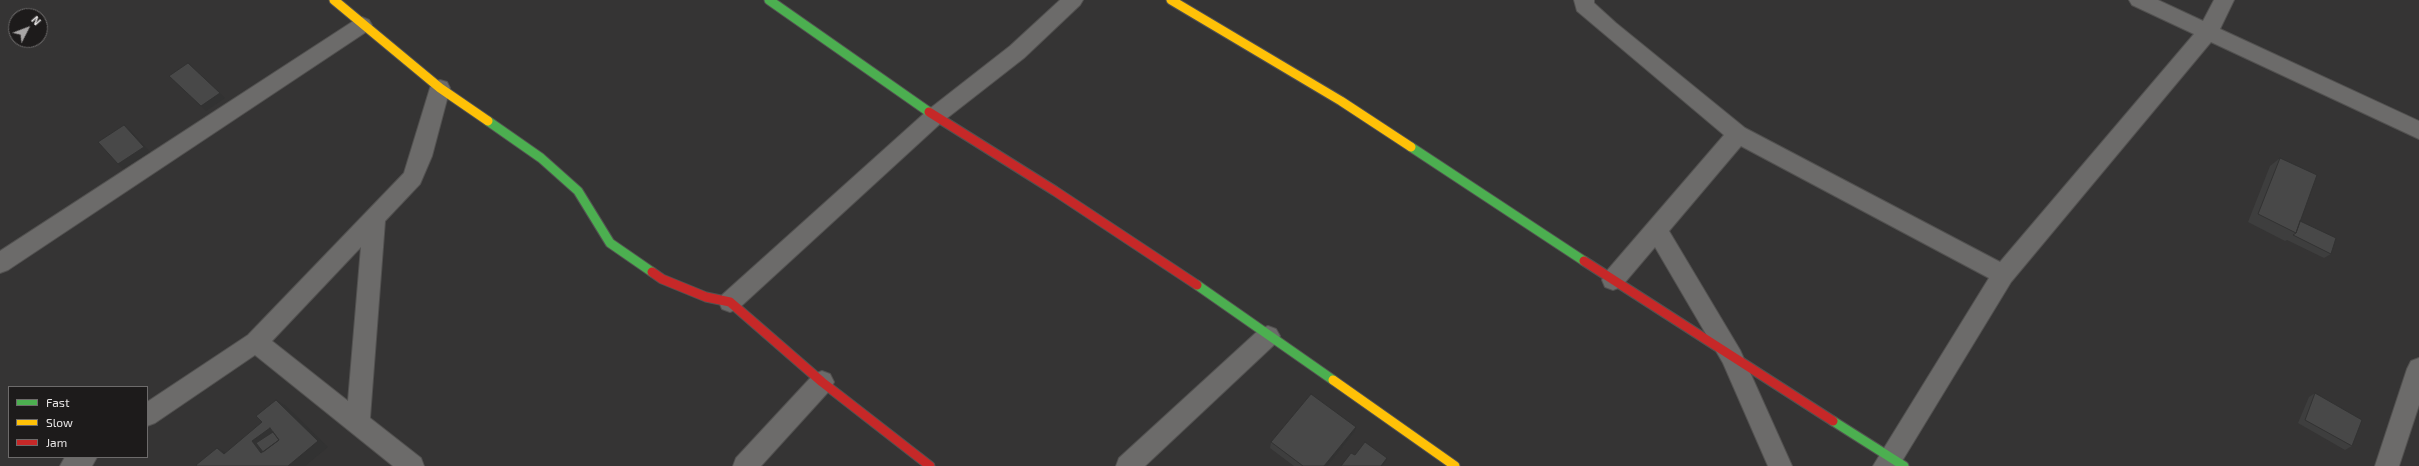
<!DOCTYPE html>
<style>
body{margin:0}
#map{position:relative;width:2419px;height:466px;overflow:hidden;background:#353434;font-family:"Exo 2",sans-serif}
canvas{display:block}
.legend{position:absolute;left:8px;top:386px;width:140px;height:72px;box-sizing:border-box;background:#1d1b1b;border:1px solid #6d6b6b;margin:0;padding:5px 7px;list-style:none;font-size:12px;color:#e6e4e4}
.legend li{display:flex;align-items:center;gap:8px;height:20px}
.legend b{width:20px;border:1px solid #6d6b6b}
.north{position:absolute;left:8px;top:8px;width:40px;height:40px;box-sizing:border-box;background:#1d1b1b;border:1px solid #6d6b6b;border-radius:50%;rotate:48deg;font-size:11px;font-weight:700;line-height:16px;text-align:center;color:#e6e4e4}
.north::after{content:'';display:block;margin:auto;width:14px;height:18px;background:#a8a6a6;clip-path:polygon(50% 0,100% 100%,50% 72%,0 100%)}
</style>
<div id="map">
<canvas width="2419" height="466"></canvas>
<ul class="legend">
<li><b style="height:5px;background:#4caf50"></b>Fast</li>
<li><b style="height:5px;background:#ffc107"></b>Slow</li>
<li><b style="height:5px;background:#c62828"></b>Jam</li>
</ul>
<div class="north">N</div>
</div>
<script>
const ctx = document.querySelector('canvas').getContext('2d');
ctx.lineJoin = 'round';
function shape(rows) {
  const path = new Path2D();
  for (const r of rows) {
    path.moveTo(r[0], r[1]);
    for (let i = 2; i < r.length; i += 2) path.lineTo(r[i], r[i + 1]);
  }
  return path;
}
function strokePath(path, color, width, dash) {
  ctx.strokeStyle = color;
  ctx.lineWidth = width;
  ctx.lineCap = dash ? 'butt' : 'round';
  ctx.setLineDash(dash || []);
  ctx.stroke(path);
}
function paint(path, color) {
  ctx.fillStyle = color;
  ctx.fill(path, 'evenodd');
}
const street = shape([
 [1060,0,1083,0,1080,5,1024,58,942,122,738,309,730,312,722,309,719,302,722,295,928,110,1010,46,1060,0],
 [1574,0,1594,0,1594,3,1616,23,1745,128,2000,262,2194,34,2132,5,2129,0,2158,0,2203,21,2214,0,2234,0,2220,29,2419,121,2419,139,2211,42,2011,282,1899,466,1873,466,1989,278,1741,146,1669,231,1740,350,1792,466,1768,466,1723,363,1655,247,1621,287,1613,290,1605,287,1602,280,1605,273,1724,135,1577,11,1574,0],
 [362,17,369,20,372,25,369,30,8,270,0,273,0,251,355,20,362,17],
 [440,80,447,82,450,88,432,156,420,184,385,221,370,418,421,458,424,466,393,466,255,355,155,423,147,426,147,402,248,335,404,173,430,88,433,82,440,80],
 [361,247,348,401,272,341,361,247],
 [1268,326,1276,329,1280,336,1276,343,1145,466,1116,466,1119,458,1260,329,1268,326],
 [2419,358,2419,405,2399,466,2375,466,2407,369,2411,361,2419,358],
 [822,371,830,374,834,382,830,390,761,466,733,466,736,458,814,374,822,371],
 [65,457,97,457,92,466,60,466,65,457]
]);
const fast = shape([
 [769,0,929,112],
 [488,121,541,158,578,191,610,243,652,272],
 [1411,147,1584,261],
 [1197,285,1333,380],
 [1833,421,1904,466]
]);
const slow = shape([
 [334,0,440,88,488,121],
 [1171,0,1341,101,1411,147],
 [1333,380,1455,466]
]);
const jam = shape([
 [929,112,1055,191,1197,285],
 [1584,261,1833,421],
 [652,272,662,279,706,297,730,302,822,382,930,466]
]);
strokePath(street, '#525150', 2);
strokePath(fast, '#525150', 11);
strokePath(slow, '#525150', 11);
strokePath(jam, '#525150', 11);
paint(street, '#6c6b6a');
strokePath(fast, '#4caf50', 9);
strokePath(slow, '#ffc107', 9);
strokePath(jam, '#c62828', 9);
paint(shape([
 [2280,158,2300,221,2331,254,2324,258,2287,240,2285,241,2248,222,2270,166],
 [2315,393,2352,446,2345,450,2298,423,2309,397],
 [1354,433,1328,466,1294,466,1270,448,1271,442]
]), '#3e3e3e');
paint(shape([
 [220,93,225,98,206,111,201,106],
 [124,125,130,130,150,152,123,169,118,164],
 [276,400,286,406,328,447,305,466,288,466],
 [1356,427,1354,433,1328,466,1324,466],
 [270,428,280,434,261,453,252,441],
 [217,448,228,454,224,454],
 [1387,458,1386,461,1382,466,1381,466]
]), '#323232');
const building = shape([
 [188,63,220,93,201,106,169,76,188,63],
 [124,125,144,147,118,164,98,142,124,125],
 [2280,158,2317,175,2296,233,2258,214,2280,158],
 [2300,221,2336,238,2331,254,2293,235,2296,233,2300,221],
 [2315,393,2362,420,2352,446,2305,420,2315,393],
 [1311,394,1356,427,1324,466,1303,466,1271,442,1311,394],
 [276,400,318,441,288,466,197,466,196,465,217,448,224,454,262,422,256,416,276,400],
 [270,428,279,440,261,453,252,441,270,428],
 [273,432,279,440,263,452,256,443,273,432],
 [1365,442,1387,458,1381,466,1341,466,1351,453,1355,455,1365,442]
]);
paint(building, '#484848');
strokePath(building, '#323232', 1);
</script>
